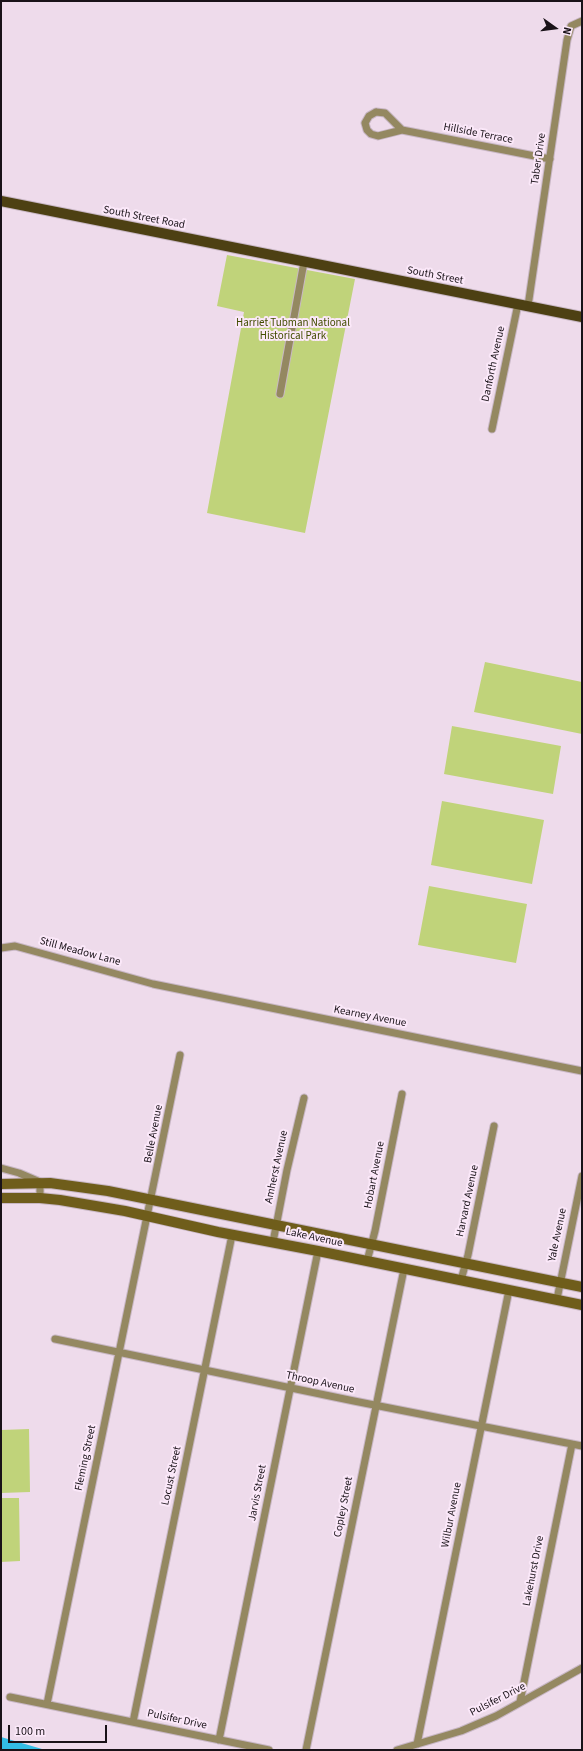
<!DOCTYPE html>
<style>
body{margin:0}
#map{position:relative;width:583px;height:1751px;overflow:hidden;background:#eedbeb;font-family:"Source Sans 3",sans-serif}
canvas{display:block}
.frame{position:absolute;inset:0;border:2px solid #191218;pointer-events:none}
.north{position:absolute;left:535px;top:8px;width:40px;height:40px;-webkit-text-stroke:3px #fbe8f9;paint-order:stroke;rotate:104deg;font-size:11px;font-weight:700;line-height:16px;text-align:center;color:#191218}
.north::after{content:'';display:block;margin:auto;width:14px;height:18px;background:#191218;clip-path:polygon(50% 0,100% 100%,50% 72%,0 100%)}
.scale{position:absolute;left:8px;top:1725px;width:99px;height:18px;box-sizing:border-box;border:2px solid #191218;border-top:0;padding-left:5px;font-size:12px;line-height:14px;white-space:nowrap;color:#191218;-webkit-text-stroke:3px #fbe8f9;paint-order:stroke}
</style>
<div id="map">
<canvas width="583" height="1751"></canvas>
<div class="frame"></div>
<div class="north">N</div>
<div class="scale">100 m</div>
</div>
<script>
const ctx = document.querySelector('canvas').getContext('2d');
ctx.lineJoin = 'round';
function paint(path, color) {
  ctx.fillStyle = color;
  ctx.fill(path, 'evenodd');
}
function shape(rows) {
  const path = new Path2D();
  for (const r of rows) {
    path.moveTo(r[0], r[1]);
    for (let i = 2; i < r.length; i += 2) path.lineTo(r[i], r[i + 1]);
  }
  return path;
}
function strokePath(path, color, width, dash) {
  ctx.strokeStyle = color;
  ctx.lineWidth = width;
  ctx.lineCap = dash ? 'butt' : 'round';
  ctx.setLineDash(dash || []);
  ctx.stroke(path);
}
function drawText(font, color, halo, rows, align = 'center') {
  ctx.font = font + ' "Source Sans 3",sans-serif';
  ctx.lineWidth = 4;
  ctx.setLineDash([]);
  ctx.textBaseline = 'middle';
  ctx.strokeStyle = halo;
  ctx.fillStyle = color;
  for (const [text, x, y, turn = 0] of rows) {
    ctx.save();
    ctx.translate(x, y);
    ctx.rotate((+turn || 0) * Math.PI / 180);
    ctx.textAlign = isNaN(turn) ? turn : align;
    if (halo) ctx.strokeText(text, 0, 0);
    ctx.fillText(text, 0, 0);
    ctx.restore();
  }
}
paint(shape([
 [227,255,355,279,305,533,207,513,244,312,217,306],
 [485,662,582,682,582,734,474,712],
 [452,726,561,746,553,794,444,774],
 [442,801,544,820,532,884,431,865],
 [429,886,527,904,516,963,418,945],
 [29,1429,30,1492,1,1493,1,1430],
 [1,1498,19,1498,20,1561,1,1562]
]), '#c0d37a');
paint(shape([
 [1,1737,42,1749,46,1750,1,1750]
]), '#33bde6');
const street = shape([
 [376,112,385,113,402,130,378,136,371,134,367,130,365,123,369,116,376,112],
 [402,130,550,159],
 [528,306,567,40,571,26,582,21],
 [280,394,304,262],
 [492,429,518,304],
 [1,948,15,946,153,984,582,1071],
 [1,1168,19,1173,40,1182,40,1198],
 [273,1242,287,1170,304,1098],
 [367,1261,375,1231,402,1094],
 [461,1280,468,1255,494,1126],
 [557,1299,582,1176],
 [55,1339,354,1401,582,1446],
 [10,1697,269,1750],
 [520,1702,572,1444],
 [47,1704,180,1055],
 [133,1722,232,1235],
 [219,1740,318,1251],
 [417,1744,509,1290],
 [306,1750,404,1269],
 [397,1750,461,1731,496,1716,582,1668]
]);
const secondary = shape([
 [1,1184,50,1183,108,1191,582,1287],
 [1,1198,40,1198,60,1200,125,1211,218,1232,318,1251,582,1305]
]);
const primary = shape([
 [1,201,582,317]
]);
strokePath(street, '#c8b7c5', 9);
strokePath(secondary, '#c8b7c5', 12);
strokePath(primary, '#c8b7c5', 12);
strokePath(street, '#948861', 7);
strokePath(secondary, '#6f5d1b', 10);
strokePath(primary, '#4d4013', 10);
drawText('11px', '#191218', '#fbe8f9', [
 ["Hillside Terrace",478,134,11],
 ["Taber Drive",539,159,-82],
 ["South Street Road",144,218,11],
 ["South Street",435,276,11],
 ["Danforth Avenue",494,364,-78],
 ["Still Meadow Lane",80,952,15],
 ["Kearney Avenue",370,1017,11],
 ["Belle Avenue",154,1134,-79],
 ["Amherst Avenue",277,1167,-78],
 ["Hobart Avenue",375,1175,-79],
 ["Harvard Avenue",468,1201,-78],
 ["Yale Avenue",558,1235,-78],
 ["Lake Avenue",314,1238,12],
 ["Throop Avenue",320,1383,12],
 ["Fleming Street",86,1458,-78],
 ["Locust Street",172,1476,-78],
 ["Jarvis Street",258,1493,-79],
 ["Copley Street",344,1507,-79],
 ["Wilbur Avenue",452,1515,-79],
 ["Lakehurst Drive",534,1571,-79],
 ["Pulsifer Drive",498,1700,-27],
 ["Pulsifer Drive",177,1720,12]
]);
drawText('11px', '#424d00', '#fbe8f9', [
 ["Harriet Tubman National",293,324],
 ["Historical Park",293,337]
]);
</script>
